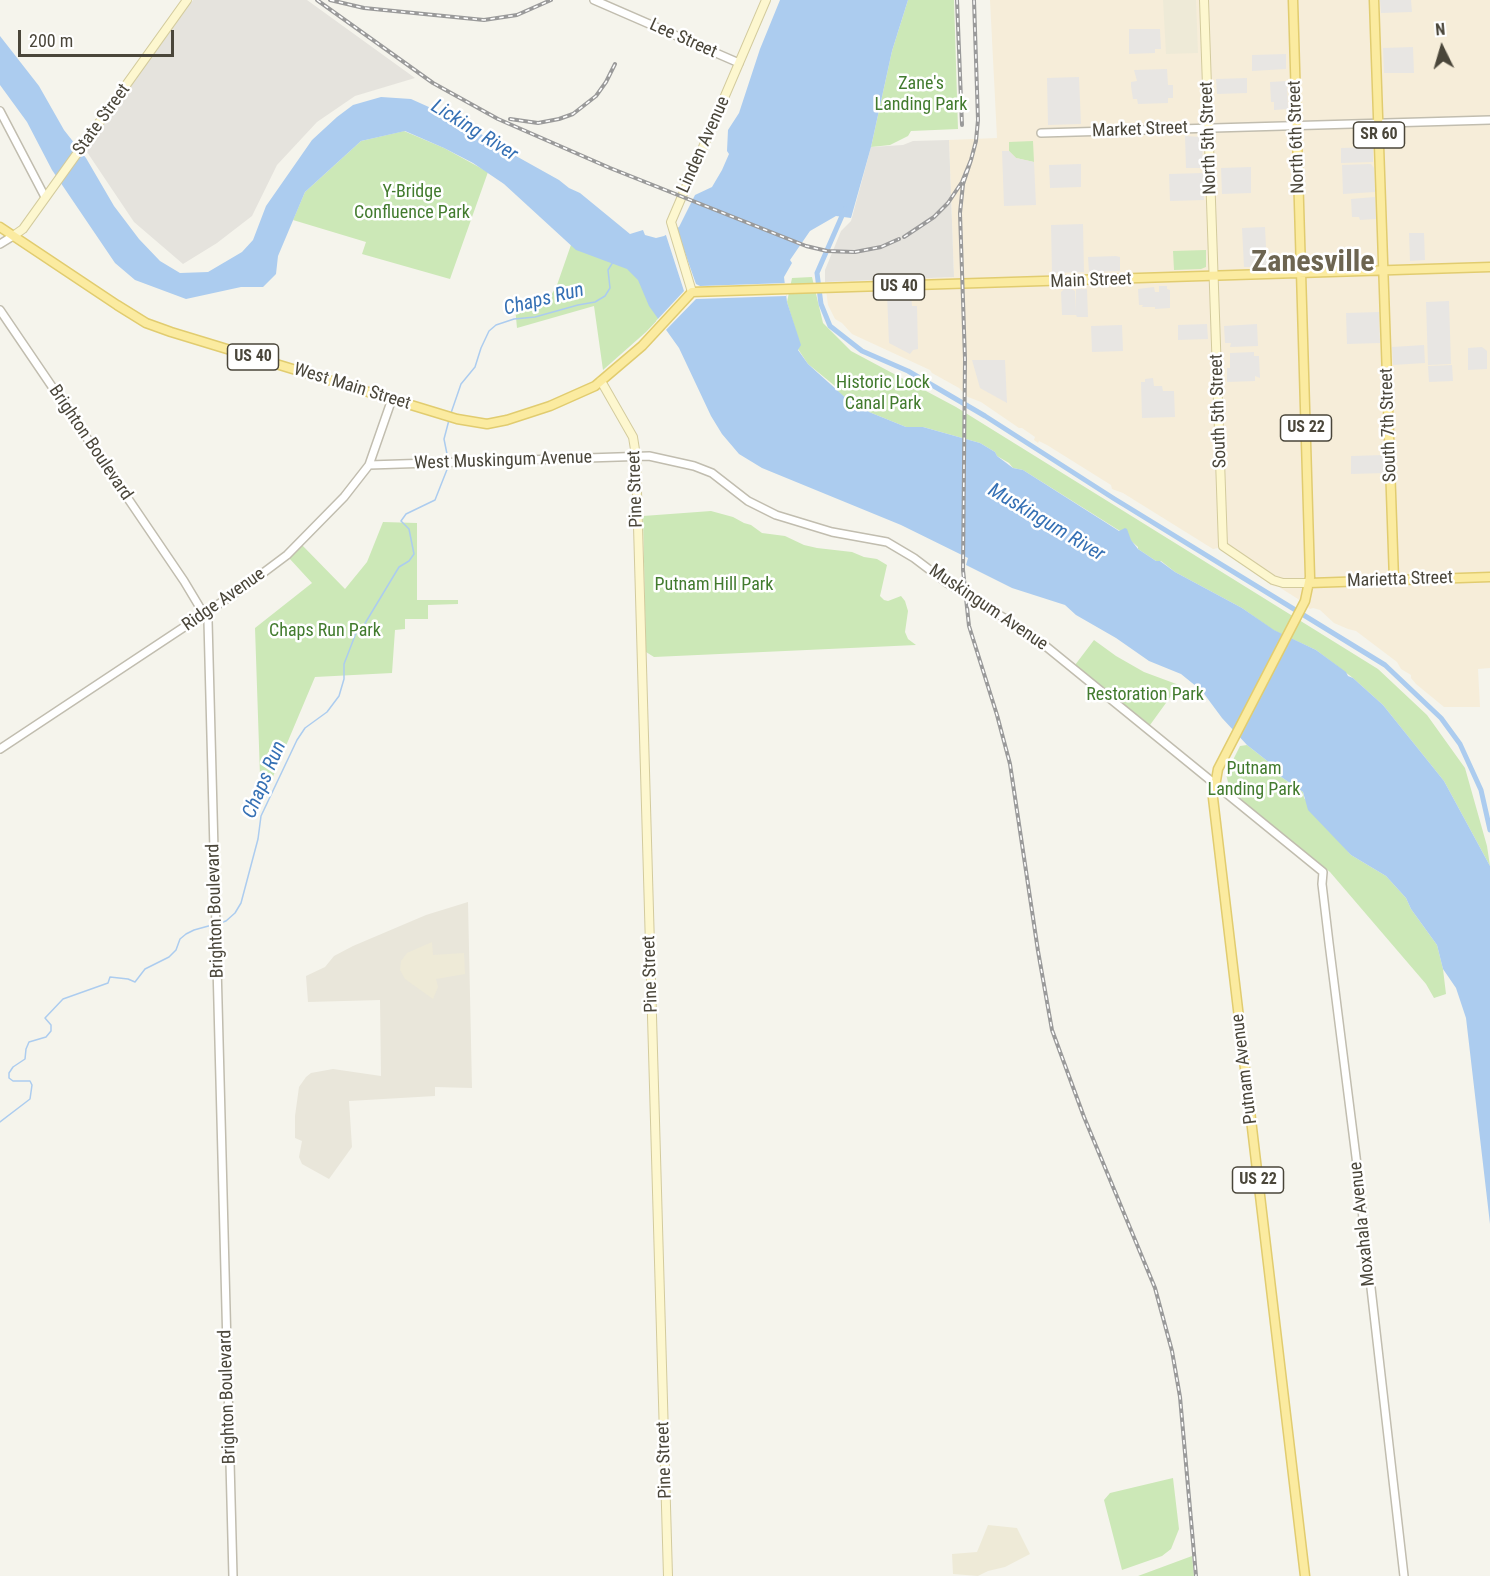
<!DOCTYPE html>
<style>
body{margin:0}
#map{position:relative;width:1490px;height:1576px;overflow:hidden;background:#f5f4ec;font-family:"Roboto Condensed",sans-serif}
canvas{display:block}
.north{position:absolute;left:1412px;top:18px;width:60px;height:60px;-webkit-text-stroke:4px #fff;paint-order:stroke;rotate:355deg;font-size:16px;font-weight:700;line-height:24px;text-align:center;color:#4a463a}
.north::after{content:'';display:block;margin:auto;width:21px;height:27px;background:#4a463a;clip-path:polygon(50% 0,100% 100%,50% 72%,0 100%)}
.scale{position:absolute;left:18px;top:30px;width:156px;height:27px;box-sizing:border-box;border:3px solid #4a463a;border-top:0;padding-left:8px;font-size:18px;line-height:21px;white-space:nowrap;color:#4a463a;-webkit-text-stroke:4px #fff;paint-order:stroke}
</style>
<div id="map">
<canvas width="1490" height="1576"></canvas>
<div class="north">N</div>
<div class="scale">200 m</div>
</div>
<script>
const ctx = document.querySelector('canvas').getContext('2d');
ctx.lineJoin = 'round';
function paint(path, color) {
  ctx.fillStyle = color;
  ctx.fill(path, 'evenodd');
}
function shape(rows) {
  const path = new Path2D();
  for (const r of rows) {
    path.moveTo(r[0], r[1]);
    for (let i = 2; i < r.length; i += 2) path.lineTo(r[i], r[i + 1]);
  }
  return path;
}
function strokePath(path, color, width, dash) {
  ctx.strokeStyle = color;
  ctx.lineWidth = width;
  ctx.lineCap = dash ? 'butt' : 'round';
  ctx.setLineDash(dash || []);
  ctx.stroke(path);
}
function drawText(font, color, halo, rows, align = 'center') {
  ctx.font = font + ' "Roboto Condensed",sans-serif';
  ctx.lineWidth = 5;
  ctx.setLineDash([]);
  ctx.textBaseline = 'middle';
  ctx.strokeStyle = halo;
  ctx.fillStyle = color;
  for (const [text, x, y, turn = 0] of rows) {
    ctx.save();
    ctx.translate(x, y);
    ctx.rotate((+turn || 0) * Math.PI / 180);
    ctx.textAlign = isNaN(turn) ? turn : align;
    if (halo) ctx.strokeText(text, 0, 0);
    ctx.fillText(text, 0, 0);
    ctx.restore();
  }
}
paint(shape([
 [468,902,472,1088,435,1087,435,1096,349,1101,352,1147,329,1179,302,1164,299,1157,302,1141,295,1138,295,1116,299,1087,306,1077,311,1073,333,1069,381,1076,380,1000,308,1002,306,976,325,967,334,956,353,946,426,915]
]), '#e9e6da');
paint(shape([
 [990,0,1490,0,1490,668,1478,669,1480,707,1444,707,1416,684,1411,678,1411,675,1401,669,1397,662,1356,631,1348,629,1334,623,1320,610,1313,608,1310,609,1298,599,1279,587,1273,586,1218,548,1213,549,1123,493,1112,489,1111,485,1047,445,1039,441,1038,443,1034,440,1035,437,1022,428,1019,428,981,402,968,397,959,388,932,373,930,370,852,334,842,323,835,319,828,305,825,282,954,277,949,140,997,138]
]), '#f6edd9');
paint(shape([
 [193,0,307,0,415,78,355,96,317,122,277,165,252,216,217,243,183,264,134,222,85,149],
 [949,140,954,277,825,282,825,270,841,231,851,221,871,147,903,145,913,141]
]), '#e5e3dd');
paint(shape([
 [1163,0,1196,0,1198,53,1166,54],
 [432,942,433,955,464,953,465,974,436,979,438,987,433,999,405,979,400,970,401,961,407,953],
 [988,1525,1017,1528,1030,1554,1005,1567,988,1571,978,1576,953,1574,952,1554,977,1552]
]), '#eeead7');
paint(shape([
 [908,0,954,0,958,129,911,131,908,136,890,145,871,147,892,51],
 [404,131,444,148,488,172,450,279,362,254,366,242,293,220,305,192,361,141],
 [1033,141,1034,162,1016,158,1009,151,1009,142],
 [580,219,684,292,646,332,603,370,594,306,517,328,515,307,550,297,557,285],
 [1206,250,1206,267,1201,269,1174,270,1173,251],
 [812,277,823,323,851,351,956,407,1378,669,1427,715,1465,768,1487,846,1490,866,1444,781,1383,705,1353,678,1316,650,1273,630,1242,608,1175,572,1161,561,1156,561,1138,549,1138,547,1120,531,1023,470,1013,468,1009,463,997,456,995,452,980,443,923,427,906,427,869,412,866,408,848,400,835,389,835,386,808,364,798,349,800,345,787,302,792,278],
 [711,511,733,517,744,523,751,525,762,533,785,536,804,545,817,548,852,552,864,557,877,559,887,565,880,596,884,600,888,601,901,596,905,601,908,611,905,632,908,639,916,645,654,657,646,652,643,516],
 [383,522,417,523,417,600,458,600,458,604,428,605,428,619,405,619,405,629,395,630,392,673,315,677,261,805,255,628,312,583,289,558,302,545,345,589,367,562],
 [1094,640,1116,656,1144,672,1179,685,1150,725,1075,665],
 [1247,745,1275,767,1277,774,1303,792,1304,798,1351,855,1386,876,1406,898,1411,909,1437,945,1443,969,1446,994,1434,998,1426,984,1330,872,1227,788,1229,786,1226,774,1240,746],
 [1173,1478,1179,1529,1171,1549,1162,1556,1122,1570,1104,1500,1110,1493],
 [1192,1556,1194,1576,1138,1576]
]), '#cce8b7');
paint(shape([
 [1380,0,1411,0,1412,12,1381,13],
 [1129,29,1160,29,1161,49,1155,49,1155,53,1129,54],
 [1413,47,1414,73,1384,73,1383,48],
 [1286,54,1286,69,1252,71,1252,55],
 [1167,69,1168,85,1173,85,1173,98,1168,98,1168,103,1138,104,1137,99,1133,99,1131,86,1131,82,1137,81,1134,70],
 [1079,77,1081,124,1048,125,1047,78],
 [1247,78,1247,93,1217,94,1216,79],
 [1287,81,1288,109,1274,110,1274,102,1271,102,1270,82],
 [1185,136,1202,137,1203,168,1186,168],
 [1373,147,1373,162,1341,163,1341,148],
 [1002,151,1009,151,1016,158,1034,162,1036,205,1004,206],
 [1081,164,1081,187,1050,188,1049,165],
 [1371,164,1374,168,1375,192,1343,194,1342,165],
 [1251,167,1251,193,1222,194,1221,168],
 [1203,173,1204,200,1170,201,1169,174],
 [1375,197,1376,219,1360,220,1359,217,1352,217,1351,199],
 [1083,224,1084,272,1052,273,1051,225],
 [1265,227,1267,267,1244,267,1242,228],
 [1409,233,1424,233,1425,260,1410,261],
 [1116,256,1120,257,1120,271,1089,272,1088,257],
 [1159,286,1167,286,1167,289,1170,290,1170,308,1155,309,1155,307,1142,307,1143,305,1139,305,1138,289,1154,287,1155,292,1159,292],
 [1064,289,1072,289,1075,291,1076,311,1076,289,1087,289,1088,317,1077,317,1076,315,1062,315,1061,292],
 [887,294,911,294,912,306,917,306,918,349,913,350,910,354,889,343],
 [1449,301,1451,364,1428,365,1426,302],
 [1379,312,1380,343,1347,344,1346,313],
 [1207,324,1208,339,1178,340,1178,325],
 [1257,324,1258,346,1230,347,1231,343,1225,343,1224,326],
 [1122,325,1123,351,1092,352,1091,326],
 [1424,345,1425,363,1393,365,1392,347],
 [1482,347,1487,351,1487,369,1468,370,1468,348],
 [1254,352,1254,356,1259,356,1260,378,1255,376,1255,381,1227,382,1227,368,1230,368,1230,353],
 [972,360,1005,360,1007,403,980,388],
 [1452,365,1453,381,1429,382,1428,366],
 [1153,378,1154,386,1162,386,1163,391,1174,391,1175,417,1142,418,1141,382,1145,382,1145,379],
 [1384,455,1385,473,1351,474,1351,456]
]), '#e8e6e3');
paint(shape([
 [780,0,908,0,892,51,871,147,851,218,836,216,810,231,790,260,792,263,784,277,787,302,801,345,798,350,808,364,848,400,866,408,869,412,906,427,923,427,980,443,995,452,997,456,1013,468,1023,470,1119,531,1125,528,1127,529,1131,540,1138,549,1156,561,1160,561,1175,572,1242,608,1274,630,1316,650,1346,672,1348,676,1353,678,1383,705,1444,781,1490,866,1490,1224,1466,1018,1456,988,1443,969,1437,945,1411,909,1406,898,1386,876,1351,855,1308,810,1303,792,1277,774,1275,767,1247,745,1222,718,1202,691,1181,674,1149,661,1116,638,1076,615,1065,605,1012,588,966,565,968,558,901,525,762,468,739,454,722,434,711,416,679,348,649,306,638,280,627,269,576,250,504,184,473,163,444,148,405,131,361,141,305,192,278,256,276,274,263,287,241,287,186,299,135,280,115,263,52,170,27,122,0,85,0,36,39,86,64,130,86,158,114,206,139,239,160,261,180,273,208,272,242,252,253,240,266,206,312,140,337,117,353,105,381,97,411,99,460,121,516,156,559,180,569,188,580,193,630,234,643,230,645,235,656,238,664,236,679,227,695,195,712,187,722,170,729,154,727,151,728,130,739,113,760,49]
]), '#acccef');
paint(shape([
 [676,227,696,284,700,286,786,283,786,296,696,299,664,332,656,321,684,291,665,232]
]), '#f5f4ec');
strokePath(shape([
 [451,413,461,384,475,367,481,348,489,331,496,325,514,319,535,317,578,305,595,302,605,296,610,288,608,270,613,262],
 [448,459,444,439,449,420],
 [220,923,226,921,235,913,241,903,258,839,261,816,297,740,305,728,327,712,339,696,344,679,344,664,356,633,364,625,399,567,409,561,414,554,409,529,401,521,406,514,435,500,448,467],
 [0,1122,30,1099,32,1085,30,1081,13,1081,9,1078,9,1073,13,1067,25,1059,26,1049,29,1042,46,1037,51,1031,51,1025,45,1018,63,999,108,983,110,977,128,979,135,982,145,969,169,957,176,950,180,939,186,934,194,930,212,925]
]), '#acccef', 1.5);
strokePath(shape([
 [845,209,817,273,821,304,830,326,862,351,908,371,985,416,1113,498,1385,665,1441,718,1460,744,1481,790,1490,830]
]), '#acccef', 5);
const tertiary = shape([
 [594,0,739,63],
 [0,111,45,197],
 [1041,133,1490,120],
 [0,244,13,236],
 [0,310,184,581,208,621,233,1576],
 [369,465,649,456,694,466,712,473,748,501,776,515,832,532,887,542,914,558,947,583,1032,635,1323,872,1322,884,1329,943,1356,1157,1404,1576],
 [0,749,243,588,287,555,344,497,369,465,392,399]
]);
const secondary = shape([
 [1204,0,1223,546,1273,580,1283,583,1309,583],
 [13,236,23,229,187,0],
 [692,292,671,222,766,0],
 [601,381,633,437,636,456,668,1576]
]);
const primary = shape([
 [1293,0,1310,577,1305,601,1218,769,1213,798,1305,1576],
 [1374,0,1394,580],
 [0,227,117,305,146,323,171,332,457,419,487,424,507,420,550,406,595,386,642,346,692,292,1490,267],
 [1309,583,1490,577]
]);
strokePath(tertiary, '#c1bdaf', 10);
strokePath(secondary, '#d3cb9d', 10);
strokePath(primary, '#e1cc6f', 11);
strokePath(tertiary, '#fff', 7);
strokePath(secondary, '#fdf7cf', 8);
strokePath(primary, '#fbeba0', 8);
const rail = shape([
 [317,0,433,83,498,119,610,168,806,246,827,251,854,252],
 [330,0,364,8,484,20,517,15,551,0],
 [957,0,962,125],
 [510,119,538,123,559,119,573,114,596,96,606,82,615,64],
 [971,160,963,184,960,213,965,359,963,570,969,626,997,715,1010,764,1038,951,1052,1030,1084,1117,1155,1288,1172,1351,1180,1397,1196,1576],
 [904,237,934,217,948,203,962,182,971,160,976,141,978,120,974,0],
 [855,252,881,247,899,239]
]);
strokePath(rail, '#9a9a9a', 4);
strokePath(rail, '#fff', 1.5, [4.5]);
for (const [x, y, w] of [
 [1379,135,51],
 [899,287,51],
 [253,357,51],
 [1306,428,51],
 [1258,1180,51]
]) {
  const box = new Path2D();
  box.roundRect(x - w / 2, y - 13, w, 26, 4.5);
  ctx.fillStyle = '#fff';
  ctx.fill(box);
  strokePath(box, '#4a463a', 1.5);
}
drawText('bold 16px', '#4a463a', null, [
 ["SR 60",1379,135],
 ["US 40",899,287],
 ["US 40",253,357],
 ["US 22",1306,428],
 ["US 22",1258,1180]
]);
drawText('18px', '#4a463a', '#fff', [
 ["Lee Street",683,39,24],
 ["State Street",102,120,-54],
 ["Market Street",1140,130,-2],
 ["North 6th Street",1297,137,-92],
 ["North 5th Street",1209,138,-92],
 ["Linden Avenue",704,145,-66],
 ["Main Street",1091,281,-2],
 ["West Main Street",352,387,17],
 ["South 5th Street",1219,411,-92],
 ["South 7th Street",1389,425,-92],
 ["Brighton Boulevard",90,443,56],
 ["West Muskingum Avenue",503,461,-2],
 ["Pine Street",636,489,-92],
 ["Marietta Street",1400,580,-2],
 ["Ridge Avenue",224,600,-35],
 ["Muskingum Avenue",988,608,34],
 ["Brighton Boulevard",216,911,-92],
 ["Pine Street",651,974,-92],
 ["Putnam Avenue",1245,1069,-97],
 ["Moxahala Avenue",1363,1224,-96],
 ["Brighton Boulevard",228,1397,-92],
 ["Pine Street",665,1460,-92]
]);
drawText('18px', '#427b2e', '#fff', [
 ["Zane's",921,84],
 ["Landing Park",921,105],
 ["Y-Bridge",412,192],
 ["Confluence Park",412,213],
 ["Historic Lock",883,383],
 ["Canal Park",883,404],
 ["Putnam Hill Park",714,585],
 ["Chaps Run Park",325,631],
 ["Restoration Park",1145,695],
 ["Putnam",1254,769],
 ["Landing Park",1254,790]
]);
drawText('italic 20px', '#3570b4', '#fff', [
 ["Licking River",474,131,32],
 ["Chaps Run",544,300,-14],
 ["Muskingum River",1046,523,31],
 ["Chaps Run",265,780,-67]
]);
drawText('bold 30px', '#6d6551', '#fff', [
 ["Zanesville",1313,263]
]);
</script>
